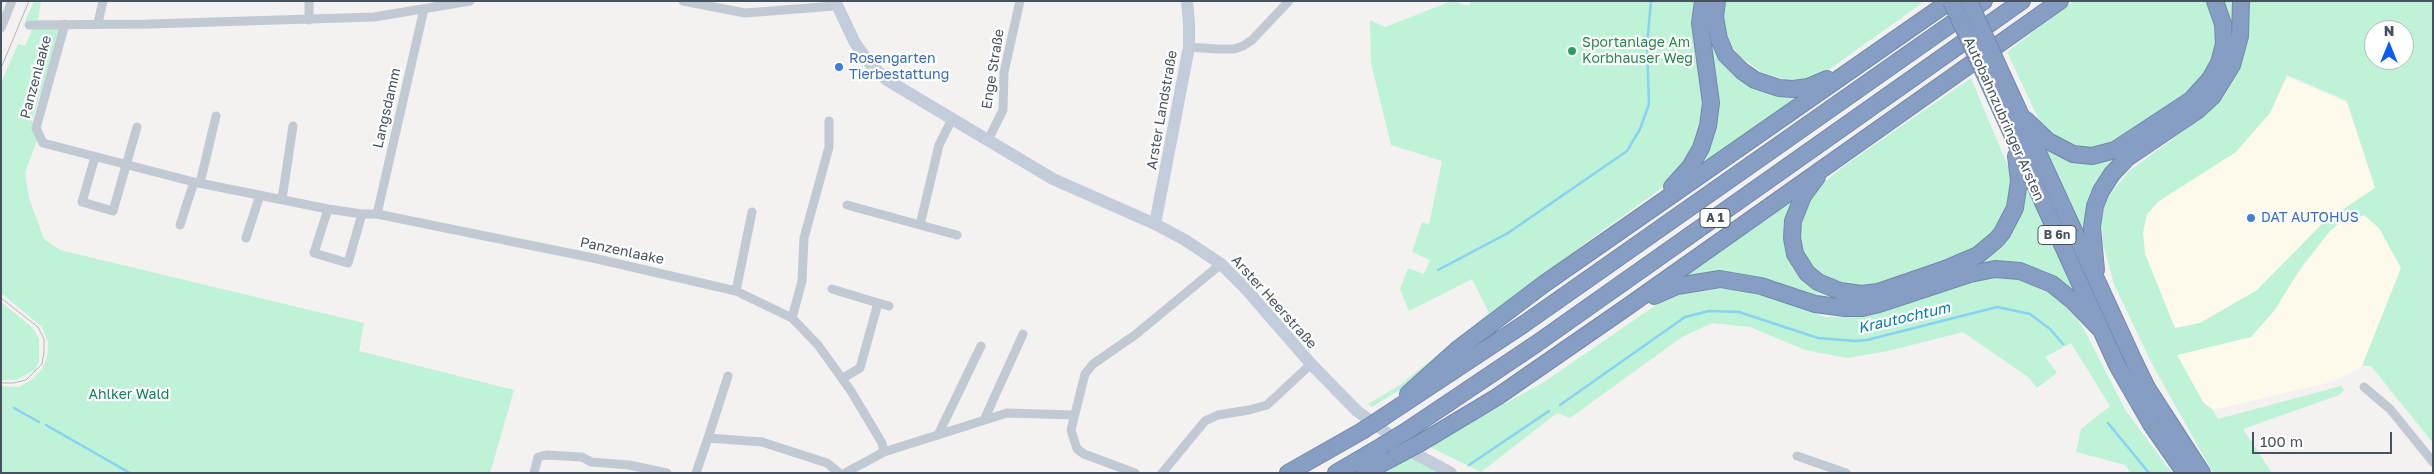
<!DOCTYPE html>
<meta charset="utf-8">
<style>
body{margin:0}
#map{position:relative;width:2434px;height:474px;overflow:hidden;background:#f4f1f1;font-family:"Golos Text",sans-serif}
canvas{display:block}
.frame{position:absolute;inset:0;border:2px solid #475260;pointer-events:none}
.north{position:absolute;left:2364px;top:20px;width:50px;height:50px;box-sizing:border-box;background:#fff;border:1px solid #b5babf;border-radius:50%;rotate:0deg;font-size:14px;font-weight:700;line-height:20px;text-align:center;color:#475260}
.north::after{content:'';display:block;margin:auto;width:18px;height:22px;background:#0c5bf2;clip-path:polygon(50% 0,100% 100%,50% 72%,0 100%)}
.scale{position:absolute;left:2252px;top:432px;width:140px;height:22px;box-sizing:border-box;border:2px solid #475260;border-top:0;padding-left:6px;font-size:15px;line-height:18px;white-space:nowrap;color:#475260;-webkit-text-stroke:4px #fff;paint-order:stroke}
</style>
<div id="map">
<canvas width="2434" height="474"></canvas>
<div class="frame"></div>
<div class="north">N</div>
<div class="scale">100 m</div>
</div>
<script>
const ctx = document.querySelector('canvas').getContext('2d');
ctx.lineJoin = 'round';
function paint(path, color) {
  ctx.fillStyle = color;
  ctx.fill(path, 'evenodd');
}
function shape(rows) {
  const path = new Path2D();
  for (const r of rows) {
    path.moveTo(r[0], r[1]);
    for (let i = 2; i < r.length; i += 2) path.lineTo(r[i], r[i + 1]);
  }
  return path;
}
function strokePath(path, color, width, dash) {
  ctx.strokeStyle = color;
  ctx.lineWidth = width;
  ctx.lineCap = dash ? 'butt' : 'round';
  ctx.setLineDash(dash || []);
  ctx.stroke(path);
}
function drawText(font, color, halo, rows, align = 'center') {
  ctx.font = font + ' "Golos Text",sans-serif';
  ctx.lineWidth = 4.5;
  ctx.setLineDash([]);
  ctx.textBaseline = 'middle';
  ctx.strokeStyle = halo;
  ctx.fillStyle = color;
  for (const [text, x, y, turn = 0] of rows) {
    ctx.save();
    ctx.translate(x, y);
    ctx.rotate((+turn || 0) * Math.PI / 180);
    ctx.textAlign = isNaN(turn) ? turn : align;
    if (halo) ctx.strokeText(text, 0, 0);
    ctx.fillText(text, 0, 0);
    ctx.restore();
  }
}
paint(shape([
 [2287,77,2346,102,2376,188,2324,222,2257,290,2200,323,2175,328,2145,254,2143,232,2147,214,2159,201,2236,151,2270,113],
 [2364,215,2379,228,2401,268,2362,366,2335,381,2213,410,2203,402,2177,355,2251,337,2330,231,2337,225]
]), '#fdfaeb');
paint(shape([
 [34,1,41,1,38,20,25,21],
 [1452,1,1465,5,1470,5,1471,1,1696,1,1704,104,1701,127,1693,148,1678,172,1659,190,1580,247,1409,384,1372,407,1368,404,1400,385,1489,313,1472,279,1409,311,1400,289,1408,268,1424,274,1430,260,1412,252,1422,222,1429,225,1442,161,1391,145,1371,63,1370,20,1385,27],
 [1725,1,1925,1,1827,71,1809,78,1786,80,1763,73,1739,56,1729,41,1723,16],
 [2074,1,2209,1,2219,35,2208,75,2188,96,2117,143,2089,150,2076,148,2048,132,2038,118,2007,52],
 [2220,1,2237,1,2237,24,2220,73],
 [2248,1,2433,1,2433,443,2371,366,2362,366,2401,268,2379,228,2364,215,2337,225,2330,231,2302,266,2274,311,2251,337,2177,355,2203,402,2213,410,2218,419,2341,386,2344,390,2339,395,2243,429,2272,473,2213,473,2152,364,2114,284,2103,244,2101,215,2107,198,2129,171,2196,122,2224,97,2236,76,2244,50],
 [2374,30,2404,30,2404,60,2374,60],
 [2287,75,2347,101,2375,188,2324,222,2257,290,2200,323,2175,328,2145,254,2143,232,2147,214,2159,201,2236,152,2270,113],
 [1707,7,1732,68,1813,89,1687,179,1705,149],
 [62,27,32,120,37,140,25,173,29,198,44,239,60,250,364,323,359,351,514,390,490,473,1,473,1,386,19,387,31,380,42,369,47,357,48,342,42,327,1,293,1,83,18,44,25,46,33,28],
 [1971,78,2012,176,2013,192,2000,225,1980,245,1955,258,1885,283,1862,287,1839,284,1813,271,1801,249,1798,232,1803,210,1814,191,1844,166],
 [2040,137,2051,148,2125,155,2085,241],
 [2027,184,2077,293,2063,286,1968,268],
 [1798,191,1794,203,1802,275,1877,299,1813,299,1678,281,1711,252,1725,248],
 [1998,277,2025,279,2051,293,2069,306,2086,333,2126,411,2172,473,2131,473,2125,465,2076,452,2081,429,2110,406,2071,343,2045,357,2057,373,2037,388,2028,377,1963,332,1888,351,1847,358,1805,350,1750,327,1712,323,1682,337,1570,418,1557,413,1481,472,1428,446,1544,382,1656,305,1682,294,1727,288,1755,293,1826,317,1856,317,1894,308,1972,281],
 [1,302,33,328,39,339,39,362,35,370,16,380,1,380],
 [1409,456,1440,473,1378,473]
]), '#bef3d7');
strokePath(shape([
 [1438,270,1508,233,1627,151,1640,129,1649,104,1647,45,1651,1],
 [1560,405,1685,317,1709,311,1739,312,1818,338,1855,341,1867,340,1997,307,2030,314,2050,329,2063,344],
 [14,408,39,422],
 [2108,423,2149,473],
 [46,425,130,473],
 [1469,465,1549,411]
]), '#88d2f3', 2.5);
const highway = shape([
 [1717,1,1715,17,1719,39,1726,55,1742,71,1755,80,1779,88,1793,89,1808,87,1827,79],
 [1999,68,2132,357,2147,388,2202,473],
 [1986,77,2117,365,2151,424,2185,473],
 [2026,120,2048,141,2073,154,2092,156,2115,150,2191,100,2210,79,2219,63,2224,44,2223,24,2215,1],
 [1817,177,1803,196,1793,221,1792,238,1795,254,1807,273,1818,282,1840,291,1861,294,1878,292,1945,269,1978,255,1996,240,2002,233,2015,208,2019,181,2016,156],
 [1672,187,1690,167,1701,148,1708,126,1711,103,1700,23,1703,1],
 [2096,270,2092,227,2095,206,2101,191,2112,174,2127,158,2198,110,2213,96,2232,65,2240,36,2241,1],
 [1654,296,1677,286,1720,279,1761,286,1815,304,1845,308,1862,308,1879,304,1970,274,1995,269,2020,271,2052,284,2073,301,2101,330],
 [1408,394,1458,349,1544,284,1950,1],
 [1385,416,1524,324,1984,1],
 [1405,432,1536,344,2022,1],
 [1422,442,1497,397,1627,307,2060,1],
 [1288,473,1362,431],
 [1336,473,1382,446],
 [1364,473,1396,456]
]);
strokePath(highway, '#7189af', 18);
strokePath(shape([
 [683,1,745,13,835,6],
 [309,20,309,1],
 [98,23,103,1],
 [65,24,36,128,43,143,194,182,328,209,362,214,377,214,593,258,736,291,792,318,818,345,851,391,882,443,884,452],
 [29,25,150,24,374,17,470,1],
 [1,28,12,1],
 [1189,47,1216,49,1234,49,1243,46,1252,40,1289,1],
 [988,140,1003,110,1004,72,1020,1],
 [95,157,82,202,113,211,137,127],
 [200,183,216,116],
 [282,199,293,126],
 [847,205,920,225,939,145,952,119],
 [328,209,314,253,348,263,362,214],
 [377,214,424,9],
 [180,225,194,182],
 [920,225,957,235],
 [246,238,260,195],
 [832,289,878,303,860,368,843,378],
 [736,291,752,212],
 [878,303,889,306],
 [792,318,802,281,804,238,829,147,829,121],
 [2364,387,2390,409,2433,462],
 [984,420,1023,334],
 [938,435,981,346],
 [708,438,728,376],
 [1797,456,1846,473],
 [534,473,538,457,546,455,582,457,591,462,629,465,667,473],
 [696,473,708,438,762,442,827,463,839,473],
 [845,473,884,452,1007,413,1074,415],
 [1135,473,1084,454,1077,449,1071,430,1085,374,1093,364,1135,335,1221,264],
 [1162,473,1205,421,1218,415,1249,410,1267,405,1311,364]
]), '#c1cad3', 9);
strokePath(shape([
 [835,1,855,43,872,66,887,80,1053,179,1155,224,1185,240,1221,264,1246,289,1311,364,1357,411,1416,454,1451,473],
 [1155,224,1189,47,1189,24,1187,1]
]), '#c3ccdb', 12);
strokePath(highway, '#869ec3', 16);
strokePath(shape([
 [1,68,29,1],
 [1,298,38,327,44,339,44,352,42,364,26,380,13,383,1,383]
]), '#b3b5bc', 1);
const highwayBridge = shape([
 [1951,1,1986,77],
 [1969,1,1999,68],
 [1362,431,1385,416],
 [1382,446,1405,432],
 [1396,456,1422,442]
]);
strokePath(highwayBridge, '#7189af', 18, []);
strokePath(highwayBridge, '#869ec3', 16);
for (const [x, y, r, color] of [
 [1572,51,5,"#2e9e5b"],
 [839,67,5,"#3f7fe0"],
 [2251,218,5,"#3f7fe0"]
]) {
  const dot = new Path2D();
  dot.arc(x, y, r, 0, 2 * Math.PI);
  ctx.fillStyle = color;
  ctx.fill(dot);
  strokePath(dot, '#fff', 2);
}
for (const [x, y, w] of [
 [1715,218,30],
 [2057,235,38]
]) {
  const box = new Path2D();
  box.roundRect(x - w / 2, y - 9.5, w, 19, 4);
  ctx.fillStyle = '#fff';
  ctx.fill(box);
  strokePath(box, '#475260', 1);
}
drawText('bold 12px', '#475260', null, [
 ["A 1",1715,218],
 ["B 6n",2057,235]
]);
drawText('14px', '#27864d', '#fff', [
 ["Sportanlage Am",1582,43],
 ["Korbhauser Weg",1582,59]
], 'left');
drawText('14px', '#366cbe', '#fff', [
 ["Rosengarten",849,59],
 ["Tierbestattung",849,75],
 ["DAT AUTOHUS",2261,218]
], 'left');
drawText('14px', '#475260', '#fff', [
 ["Enge Straße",993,69,-81],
 ["Panzenlaake",36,77,-75],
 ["Langsdamm",387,108,-77],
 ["Arster Landstraße",1162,110,-80],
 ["Autobahnzubringer Arsten",2004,119,66],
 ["Panzenlaake",622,251,12],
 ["Arster Heerstraße",1274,302,48]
]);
drawText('14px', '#118354', '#fff', [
 ["Ahlker Wald",129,395]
]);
drawText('italic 15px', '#037bb0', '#fff', [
 ["Krautochtum",1904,318,-13]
]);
</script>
